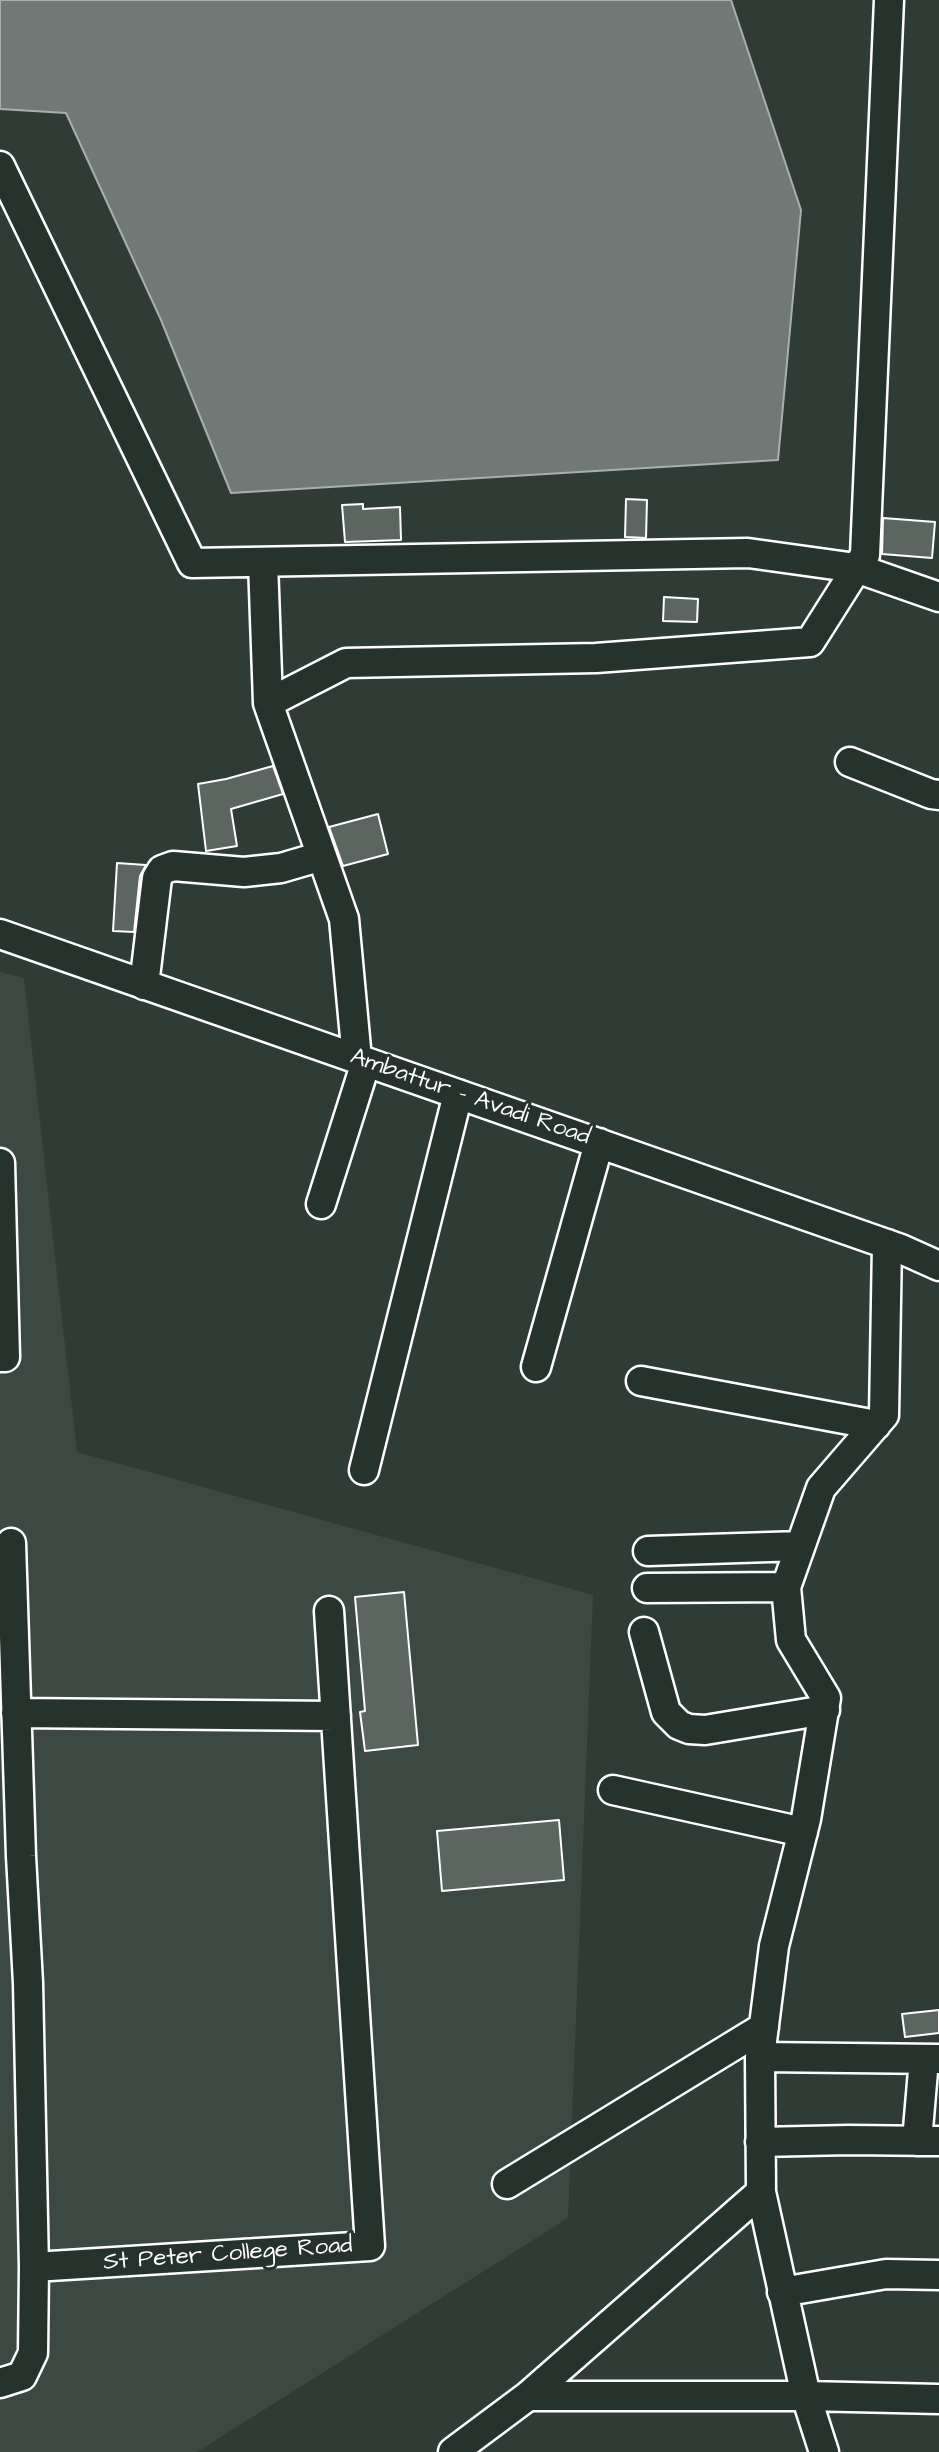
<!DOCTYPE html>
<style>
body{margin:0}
canvas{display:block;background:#2f3b35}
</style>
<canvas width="939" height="2452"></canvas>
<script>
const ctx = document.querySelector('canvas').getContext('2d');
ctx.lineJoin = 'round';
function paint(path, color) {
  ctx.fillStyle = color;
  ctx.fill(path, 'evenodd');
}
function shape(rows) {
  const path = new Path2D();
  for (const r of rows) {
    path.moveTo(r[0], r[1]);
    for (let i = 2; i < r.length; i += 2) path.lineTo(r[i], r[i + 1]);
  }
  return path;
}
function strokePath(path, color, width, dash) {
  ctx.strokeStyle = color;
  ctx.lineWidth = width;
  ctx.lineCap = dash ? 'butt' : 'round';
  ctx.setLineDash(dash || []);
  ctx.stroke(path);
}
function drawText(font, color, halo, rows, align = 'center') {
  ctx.font = font + ' "Architects Daughter",sans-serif';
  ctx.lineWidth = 6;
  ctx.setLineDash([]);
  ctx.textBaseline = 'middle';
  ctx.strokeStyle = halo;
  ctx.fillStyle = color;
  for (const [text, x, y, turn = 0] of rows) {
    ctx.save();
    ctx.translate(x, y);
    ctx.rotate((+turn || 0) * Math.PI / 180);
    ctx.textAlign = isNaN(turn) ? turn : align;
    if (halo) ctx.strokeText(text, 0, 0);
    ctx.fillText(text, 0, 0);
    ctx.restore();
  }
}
paint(shape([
 [0,972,24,978,77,1452,593,1595,568,2218,197,2452,0,2452]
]), '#3c4842');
const water = shape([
 [0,0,731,0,801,210,778,460,231,493,161,320,66,113,0,109,0,0]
]);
paint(water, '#707975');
strokePath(water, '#a9afac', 2);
const building = shape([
 [626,499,647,500,646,538,625,537,626,499],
 [363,504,363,509,400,507,401,540,345,542,342,505,363,504],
 [883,518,935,522,932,558,882,554,883,518],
 [664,597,698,599,697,622,663,621,664,597],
 [273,766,283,794,231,809,237,846,206,851,198,784,226,779,273,766],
 [378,814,388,854,343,866,329,827,378,814],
 [117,863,146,865,140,876,134,932,113,931,117,863],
 [404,1592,418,1745,365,1751,360,1712,365,1711,355,1597,404,1592],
 [559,1820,564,1880,442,1891,437,1831,559,1820],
 [939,2010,939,2033,905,2037,902,2014,939,2010]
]);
paint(building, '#5b6661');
strokePath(building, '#fff', 2);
const minor = shape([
 [0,166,192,563,748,553,856,568,939,597],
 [263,562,268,703],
 [850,762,931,794,939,795],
 [0,934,901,1249,939,1266],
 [144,985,157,878,162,870,173,866,244,872,281,868,322,856],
 [357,1059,344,919,268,703,346,663,596,658,810,642,865,555,889,0],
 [0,1163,5,1357,0,1357],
 [321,1204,366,1062],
 [536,1367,599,1143],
 [641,1381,876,1425],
 [364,1470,458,1094],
 [11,1543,21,1856,28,1983,34,2267,370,2246,329,1611],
 [648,1551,800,1546],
 [647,1588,786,1587],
 [644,1632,666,1712,679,1725,689,1729,705,1730,825,1710],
 [16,1713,336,1716],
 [613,1790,803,1832],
 [760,2057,939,2059],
 [917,2141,924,2059],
 [760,2142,849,2140,939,2141],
 [507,2184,764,2027],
 [782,2292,886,2274,939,2275],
 [0,2383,22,2376,33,2353,34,2267],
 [528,2396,806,2396,939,2399],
 [453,2452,528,2396,761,2192],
 [824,2452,806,2396,761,2192,760,2057,774,1946,806,1819,826,1698,791,1640,786,1587,821,1488,884,1415,887,1244]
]);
strokePath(minor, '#fff', 33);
strokePath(minor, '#26332d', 28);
drawText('24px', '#fff', '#26332d', [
 ["Ambattur - Avadi Road",470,1098,19],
 ["St Peter College Road",228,2255,-4]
]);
</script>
